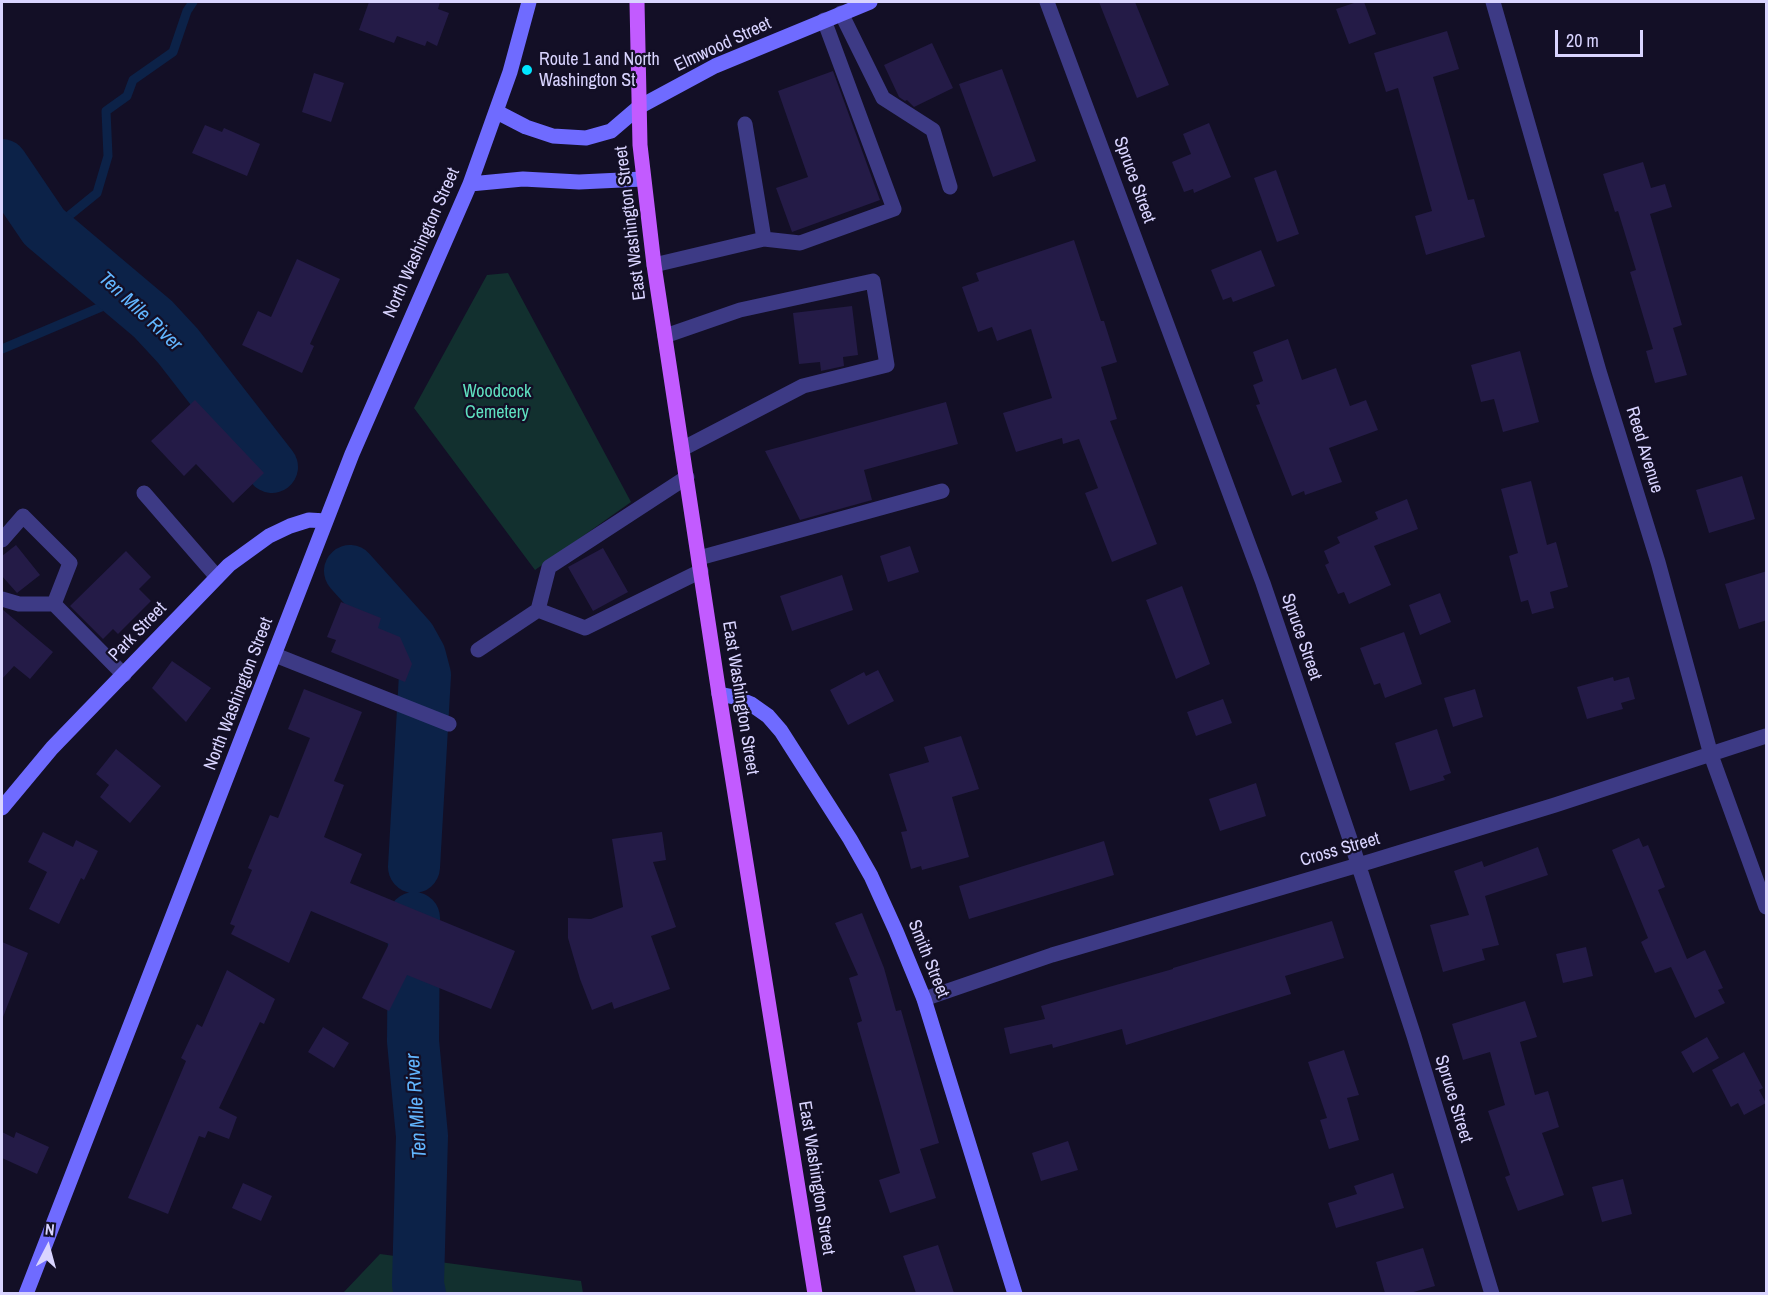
<!DOCTYPE html>
<style>
body{margin:0}
#map{position:relative;width:1768px;height:1295px;overflow:hidden;background:#130f26;font-family:"Archivo Narrow",sans-serif}
canvas{display:block}
.frame{position:absolute;inset:0;border:3px solid #d9d4ff;pointer-events:none}
.north{position:absolute;left:18px;top:1217px;width:60px;height:60px;-webkit-text-stroke:4px #130f26;paint-order:stroke;rotate:6deg;font-size:16px;font-weight:700;line-height:24px;text-align:center;color:#d9d4ff}
.north::after{content:'';display:block;margin:auto;width:21px;height:27px;background:#d9d4ff;clip-path:polygon(50% 0,100% 100%,50% 72%,0 100%)}
.scale{position:absolute;left:1555px;top:30px;width:88px;height:27px;box-sizing:border-box;border:3px solid #d9d4ff;border-top:0;padding-left:8px;font-size:18px;line-height:21px;white-space:nowrap;color:#d9d4ff;-webkit-text-stroke:4px #130f26;paint-order:stroke}
</style>
<div id="map">
<canvas width="1768" height="1295"></canvas>
<div class="frame"></div>
<div class="north">N</div>
<div class="scale">20 m</div>
</div>
<script>
const ctx = document.querySelector('canvas').getContext('2d');
ctx.lineJoin = 'round';
function paint(path, color) {
  ctx.fillStyle = color;
  ctx.fill(path, 'evenodd');
}
function shape(rows) {
  const path = new Path2D();
  for (const r of rows) {
    path.moveTo(r[0], r[1]);
    for (let i = 2; i < r.length; i += 2) path.lineTo(r[i], r[i + 1]);
  }
  return path;
}
function strokePath(path, color, width, dash) {
  ctx.strokeStyle = color;
  ctx.lineWidth = width;
  ctx.lineCap = dash ? 'butt' : 'round';
  ctx.setLineDash(dash || []);
  ctx.stroke(path);
}
function drawText(font, color, halo, rows, align = 'center') {
  ctx.font = font + ' "Archivo Narrow",sans-serif';
  ctx.lineWidth = 4.5;
  ctx.setLineDash([]);
  ctx.textBaseline = 'middle';
  ctx.strokeStyle = halo;
  ctx.fillStyle = color;
  for (const [text, x, y, turn = 0] of rows) {
    ctx.save();
    ctx.translate(x, y);
    ctx.rotate((+turn || 0) * Math.PI / 180);
    ctx.textAlign = isNaN(turn) ? turn : align;
    if (halo) ctx.strokeText(text, 0, 0);
    ctx.fillText(text, 0, 0);
    ctx.restore();
  }
}
paint(shape([
 [508,273,631,502,535,570,414,408,487,275],
 [380,1254,581,1281,583,1293,343,1293]
]), '#12302f');
strokePath(shape([
 [49,232,97,193,108,156,106,111,127,96,133,80,173,52,187,11,193,2],
 [2,349,127,296]
]), '#0c2248', 9);
strokePath(shape([
 [2,165,44,227,153,319,178,346,272,467],
 [350,571,410,638,420,656,425,675,414,867],
 [414,918,413,1041,422,1136,418,1284,420,1294]
]), '#0c2248', 52);
paint(shape([
 [369,2,440,2,438,9,449,13,437,46,427,41,425,46,397,36,394,43,359,30],
 [1099,2,1135,2,1169,85,1137,98],
 [1357,2,1364,2,1376,34,1349,44,1336,9],
 [1447,31,1459,69,1433,77,1468,200,1474,199,1485,237,1426,255,1415,216,1432,211,1398,88,1386,92,1374,53],
 [932,43,953,88,914,107,907,100,905,101,899,97,884,65],
 [1002,69,1036,161,993,177,959,84],
 [833,71,880,200,792,232,776,188,808,177,778,91],
 [314,73,344,83,331,122,302,112],
 [1209,123,1231,177,1194,193,1193,189,1184,192,1172,162,1191,154,1183,134],
 [205,125,222,132,224,128,260,144,247,176,192,153],
 [1643,162,1651,188,1665,184,1672,207,1650,214,1682,325,1673,328,1687,375,1655,383,1646,351,1653,349,1630,272,1636,270,1618,211,1615,212,1603,174],
 [1276,170,1299,234,1277,242,1254,178],
 [1074,240,1101,321,1104,321,1117,362,1101,367,1117,419,1110,421,1157,544,1112,562,1085,493,1098,488,1079,439,1063,444,1062,438,1016,452,1003,413,1052,398,1031,329,997,341,992,327,978,332,962,287,979,281,976,273],
 [1261,250,1275,286,1233,302,1231,297,1223,300,1211,270],
 [297,259,340,279,310,344,314,346,302,373,242,345,258,311,271,317],
 [852,306,858,355,843,357,844,366,821,371,820,362,799,364,793,313],
 [1288,339,1302,380,1336,368,1350,406,1366,400,1378,430,1329,448,1342,482,1305,495,1304,491,1292,496,1256,405,1260,404,1253,385,1263,381,1253,352],
 [1520,351,1539,422,1503,432,1494,399,1481,402,1471,365],
 [195,400,264,473,233,503,196,464,184,476,151,441],
 [946,402,958,444,864,470,872,500,800,520,765,451],
 [1742,476,1755,519,1709,533,1696,490],
 [1531,481,1547,545,1556,542,1568,587,1550,592,1554,608,1532,614,1528,600,1521,602,1509,556,1518,553,1501,489],
 [1407,499,1418,529,1374,546,1391,585,1349,604,1344,592,1338,594,1325,565,1329,563,1324,551,1340,543,1337,537,1378,519,1375,512],
 [16,545,40,575,17,593,2,576,2,556],
 [910,546,919,572,888,582,880,556],
 [603,548,628,592,593,611,568,567],
 [126,551,151,577,139,589,151,601,118,634,113,629,103,639,70,606],
 [1767,571,1767,620,1739,629,1725,584],
 [842,575,853,610,792,631,780,596],
 [1182,586,1210,664,1176,679,1146,600],
 [1440,593,1451,622,1420,635,1409,605],
 [341,602,381,618,378,628,400,637,412,664,405,682,331,652,336,640,327,637],
 [2,609,53,652,30,679,14,666,2,679],
 [1404,632,1422,684,1385,698,1380,683,1374,685,1360,648],
 [172,661,211,688,186,722,152,688],
 [878,670,894,701,848,725,830,690,864,672,866,676],
 [1613,677,1614,681,1629,677,1635,699,1621,703,1623,709,1587,719,1577,687],
 [304,689,362,712,334,781,344,785,324,837,362,854,350,883,515,951,491,1009,407,975,389,1011,362,998,389,944,311,911,289,963,231,934,235,926,230,924,252,870,248,868,270,815,278,818,310,738,288,729],
 [1475,689,1483,717,1453,727,1444,698],
 [1223,699,1232,723,1196,736,1187,712],
 [1437,729,1451,773,1443,776,1445,780,1410,791,1395,743],
 [961,736,979,789,952,797,969,857,922,870,921,866,911,869,901,832,907,831,889,774,929,762,924,747],
 [116,749,161,786,130,823,100,797,109,785,96,774],
 [1256,783,1266,816,1220,831,1209,799],
 [43,832,73,847,76,840,98,851,84,880,81,878,59,924,29,909,47,872,28,862],
 [662,832,666,860,653,862,676,927,651,936,670,989,614,1009,612,1002,592,1010,580,979,568,938,568,918,591,919,623,907,612,839],
 [1639,838,1643,847,1648,845,1665,887,1658,890,1687,959,1705,950,1723,988,1718,990,1725,1003,1695,1018,1671,967,1655,973,1641,942,1648,938,1612,850],
 [1104,841,1114,875,969,919,959,886],
 [1538,847,1548,875,1485,896,1499,945,1482,949,1485,960,1443,972,1430,925,1469,915,1454,871,1482,861,1484,867],
 [862,913,884,968,896,1011,901,1010,939,1143,920,1149,936,1198,890,1213,879,1180,900,1173,857,1023,862,1021,849,978,858,975,835,923],
 [1332,921,1344,958,1285,976,1291,994,1126,1045,1122,1029,1053,1048,1052,1044,1010,1054,1004,1028,1045,1019,1041,1006,1173,969,1173,968],
 [2,942,28,953,3,1017,2,1017],
 [1586,947,1593,976,1563,983,1556,954],
 [227,970,275,999,264,1024,260,1022,219,1108,237,1117,229,1139,208,1131,205,1138,199,1136,168,1214,128,1198,186,1061,181,1058,197,1024,202,1027],
 [1525,1001,1537,1037,1520,1042,1535,1095,1548,1091,1559,1127,1542,1133,1564,1195,1518,1211,1505,1177,1510,1175,1488,1111,1505,1105,1490,1052,1463,1060,1452,1024],
 [323,1027,349,1043,334,1068,308,1052],
 [1707,1037,1719,1058,1693,1073,1681,1052],
 [1344,1050,1359,1095,1347,1098,1359,1140,1329,1149,1320,1120,1327,1118,1308,1062],
 [1744,1052,1763,1088,1759,1090,1766,1103,1744,1115,1738,1103,1731,1107,1712,1070],
 [2,1132,14,1138,16,1132,49,1147,37,1174,2,1158],
 [1068,1141,1078,1170,1041,1181,1032,1153],
 [1393,1173,1404,1208,1336,1228,1328,1203,1357,1194,1354,1186],
 [1623,1179,1632,1214,1602,1222,1592,1187],
 [243,1183,272,1196,261,1221,232,1208],
 [938,1245,954,1293,916,1293,903,1256],
 [1423,1248,1435,1286,1410,1293,1385,1293,1376,1262]
]), '#241b47');
strokePath(shape([
 [841,13,883,98,933,130,950,187],
 [745,124,764,239],
 [654,265,764,239,800,243,894,209,824,20],
 [665,336,740,310,873,281,887,365,803,386,682,449],
 [144,493,217,577],
 [2,540,23,516,70,563,54,604],
 [699,558,942,491],
 [2,599,19,604,54,604,124,675],
 [538,610,585,628,701,571],
 [478,650,538,610,549,567,687,477],
 [275,655,449,724]
]), '#3d3a85', 15);
strokePath(shape([
 [1047,2,1263,583,1352,845,1414,1036,1492,1294],
 [1493,2,1599,371,1658,562,1711,755,1766,907],
 [924,999,1052,955,1372,861,1555,805,1766,736]
]), '#3d3a85', 15);
strokePath(shape([
 [497,112,526,127,553,136,586,138,611,131,639,107,715,66,870,2],
 [470,184,523,179,579,182,643,179],
 [719,694,734,697,751,704,768,716,781,731,850,839,871,876,896,931,924,999,1015,1294],
 [2,808,52,748,229,565,269,536,290,526,309,520,326,521],
 [26,1294,352,454,470,184,510,72,529,2]
]), '#6f6bff', 15);
strokePath(shape([
 [637,2,640,145,654,265,719,694,815,1294]
]), '#c25bff', 15);
for (const [x, y, r, color] of [
 [527,70,6,"#00e5ff"]
]) {
  const dot = new Path2D();
  dot.arc(x, y, r, 0, 2 * Math.PI);
  ctx.fillStyle = color;
  ctx.fill(dot);
  strokePath(dot, '#130f26', 2);
}
drawText('18px', '#d9d4ff', '#130f26', [
 ["Elmwood Street",723,45,-25],
 ["Spruce Street",1134,180,70],
 ["East Washington Street",631,223,-97],
 ["North Washington Street",422,243,-66],
 ["Reed Avenue",1644,450,73],
 ["Park Street",138,632,-46],
 ["Spruce Street",1301,637,71],
 ["North Washington Street",239,694,-69],
 ["East Washington Street",740,698,81],
 ["Cross Street",1340,850,-16],
 ["Smith Street",928,959,68],
 ["Spruce Street",1453,1099,73],
 ["East Washington Street",816,1178,81]
]);
drawText('18px', '#d9d4ff', '#130f26', [
 ["Route 1 and North",539,60],
 ["Washington St",539,81]
], 'left');
drawText('18px', '#5fe0c0', '#130f26', [
 ["Woodcock",497,392],
 ["Cemetery",497,413]
]);
drawText('italic 20px', '#62b6ff', '#130f26', [
 ["Ten Mile River",140,312,43],
 ["Ten Mile River",417,1106,-94]
]);
</script>
